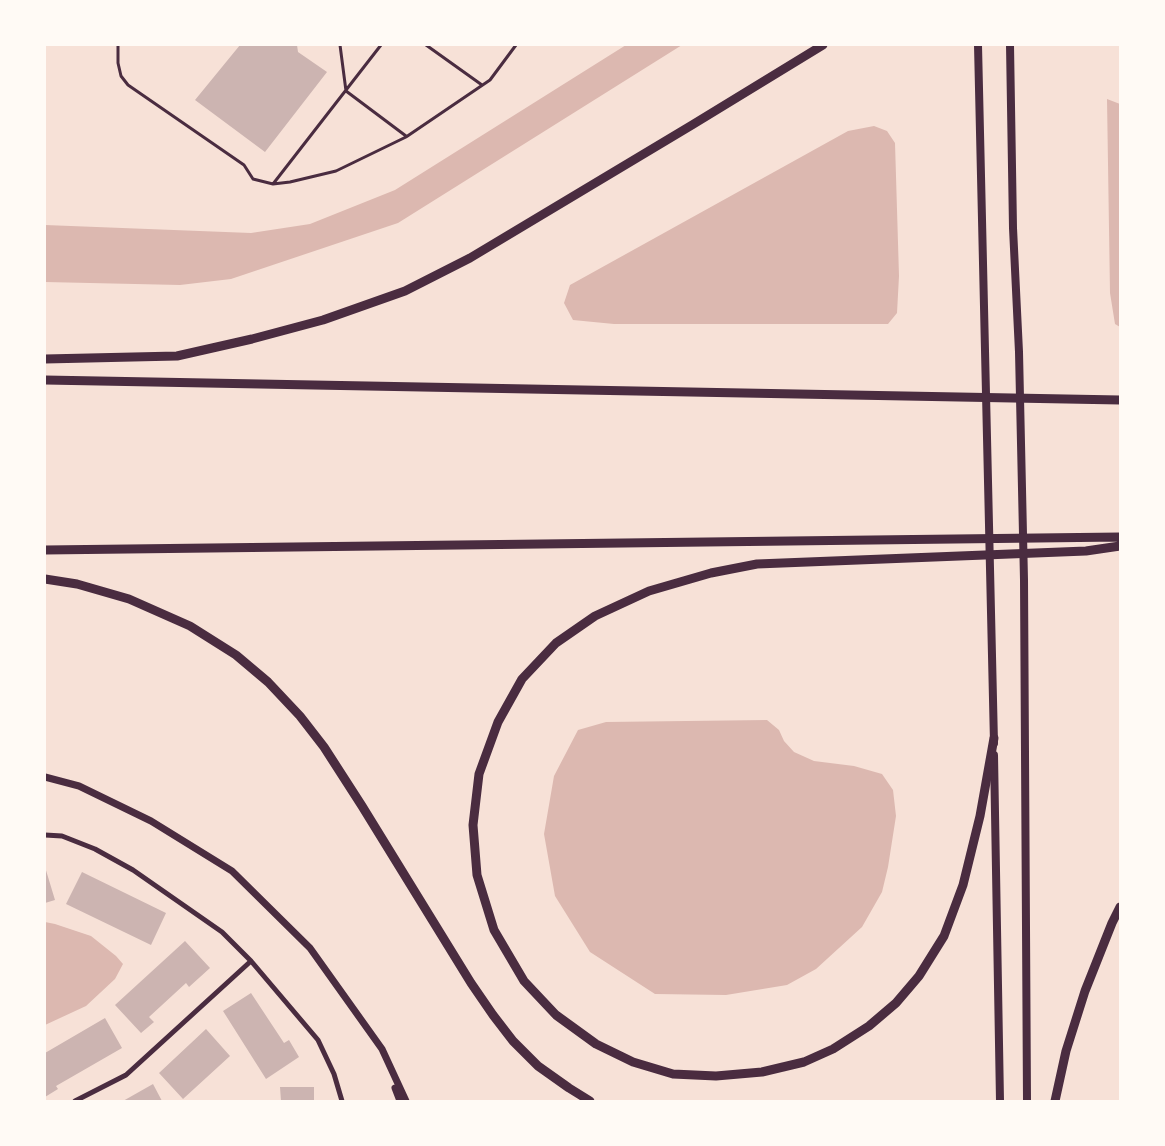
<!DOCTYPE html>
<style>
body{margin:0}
#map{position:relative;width:1165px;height:1146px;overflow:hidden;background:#f7e1d7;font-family:Mulish,sans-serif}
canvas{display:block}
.frame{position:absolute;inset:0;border:46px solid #fffaf5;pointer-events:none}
</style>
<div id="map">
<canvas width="1165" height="1146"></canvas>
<div class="frame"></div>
</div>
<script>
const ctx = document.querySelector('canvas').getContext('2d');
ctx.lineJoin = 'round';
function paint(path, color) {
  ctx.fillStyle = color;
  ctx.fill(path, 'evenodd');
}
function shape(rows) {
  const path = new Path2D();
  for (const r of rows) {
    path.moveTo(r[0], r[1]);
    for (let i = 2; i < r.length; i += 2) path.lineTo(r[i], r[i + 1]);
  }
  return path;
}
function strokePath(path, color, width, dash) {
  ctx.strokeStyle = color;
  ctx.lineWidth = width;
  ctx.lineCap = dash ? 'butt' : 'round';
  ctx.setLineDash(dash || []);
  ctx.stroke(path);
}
paint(shape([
 [626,45,682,45,398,223,231,279,180,285,45,282,45,225,251,233,310,224,395,190],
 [1107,99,1120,104,1120,327,1115,324,1110,293],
 [874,126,887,131,895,143,899,276,897,313,888,324,614,324,573,320,564,303,570,285,848,131],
 [767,720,779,730,784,741,794,752,814,761,854,766,882,774,893,790,896,816,888,867,882,892,862,927,816,969,787,985,726,995,655,994,590,952,555,896,544,834,554,776,578,730,606,722],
 [45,922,55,924,91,936,116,956,123,964,115,979,86,1006,45,1025]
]), '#dcb8b0');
paint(shape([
 [240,45,297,45,298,52,327,72,265,152,195,100],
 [45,867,55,900,45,903],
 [82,872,166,913,151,945,66,904],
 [185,941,210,968,189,987,186,983,149,1017,154,1022,141,1033,115,1005],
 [251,993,284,1043,289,1040,299,1057,266,1079,223,1011],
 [105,1018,122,1048,56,1086,58,1089,45,1097,45,1053],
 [206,1029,230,1056,183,1099,159,1073],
 [153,1084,162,1101,123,1101],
 [280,1087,314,1087,314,1101,281,1101]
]), '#ccb4b1');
strokePath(shape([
 [118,45,118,63,121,76,128,85,244,165,253,179,273,184,290,182,336,171,406,137,490,80,516,45],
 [340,45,346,91,406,136],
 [426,45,482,85],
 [273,184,381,45]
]), '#4a2c40', 3);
strokePath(shape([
 [45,835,62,836,95,849,133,870,222,932,251,961,318,1040,334,1074,342,1101],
 [75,1101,126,1075,251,961]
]), '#4a2c40', 5);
strokePath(shape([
 [45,777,79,786,151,821,232,871,310,948,382,1049,406,1101],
 [395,1088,400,1101]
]), '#4a2c40', 7);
strokePath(shape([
 [978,45,994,743],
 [1010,45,1013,228,1019,352,1024,580,1027,1101],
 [994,755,1000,1101]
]), '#4a2c40', 8);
strokePath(shape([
 [45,359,177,356,252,339,323,320,405,291,470,258,692,125,823,45],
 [45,380,1120,400],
 [45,550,1120,537],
 [45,579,77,584,129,599,190,626,236,655,268,682,300,716,324,747,362,806,471,983,493,1015,513,1041,538,1066,569,1088,590,1101],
 [994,738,980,816,963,885,944,936,919,976,896,1003,869,1026,833,1049,804,1062,762,1072,716,1076,673,1074,633,1062,596,1044,556,1015,524,981,494,930,477,875,473,825,479,774,498,722,522,679,556,643,595,616,649,591,711,573,757,564,1086,551,1120,546],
 [1055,1101,1066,1051,1085,991,1112,923,1120,907]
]), '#4a2c40', 9);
</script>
